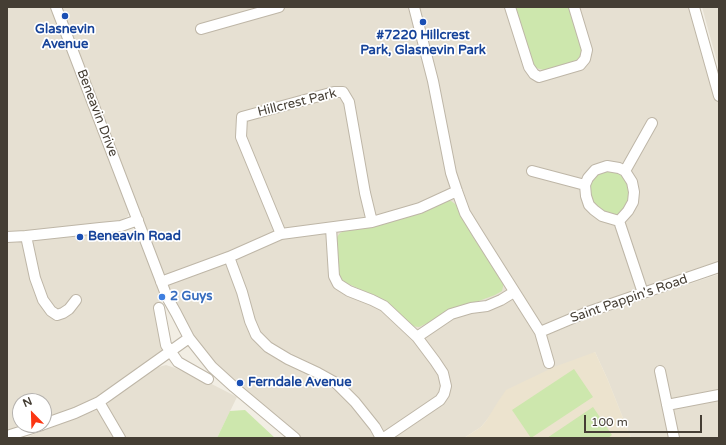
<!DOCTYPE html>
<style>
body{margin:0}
#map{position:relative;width:726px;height:445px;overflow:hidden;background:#f2eee4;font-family:"Varela Round",sans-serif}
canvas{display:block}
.frame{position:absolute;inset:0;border:8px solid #453e34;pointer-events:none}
.north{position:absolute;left:12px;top:393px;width:40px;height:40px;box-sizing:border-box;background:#fff;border:1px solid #b5b2ae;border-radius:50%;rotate:337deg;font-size:11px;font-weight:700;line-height:16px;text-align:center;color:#453e34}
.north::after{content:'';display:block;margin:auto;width:14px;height:18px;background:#fb3613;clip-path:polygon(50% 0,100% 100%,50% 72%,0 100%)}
.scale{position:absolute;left:584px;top:415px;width:118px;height:18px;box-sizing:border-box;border:2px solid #453e34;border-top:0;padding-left:5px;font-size:12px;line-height:14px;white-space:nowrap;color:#453e34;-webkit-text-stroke:3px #fff;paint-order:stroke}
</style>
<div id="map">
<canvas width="726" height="445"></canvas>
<div class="frame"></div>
<div class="north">N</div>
<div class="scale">100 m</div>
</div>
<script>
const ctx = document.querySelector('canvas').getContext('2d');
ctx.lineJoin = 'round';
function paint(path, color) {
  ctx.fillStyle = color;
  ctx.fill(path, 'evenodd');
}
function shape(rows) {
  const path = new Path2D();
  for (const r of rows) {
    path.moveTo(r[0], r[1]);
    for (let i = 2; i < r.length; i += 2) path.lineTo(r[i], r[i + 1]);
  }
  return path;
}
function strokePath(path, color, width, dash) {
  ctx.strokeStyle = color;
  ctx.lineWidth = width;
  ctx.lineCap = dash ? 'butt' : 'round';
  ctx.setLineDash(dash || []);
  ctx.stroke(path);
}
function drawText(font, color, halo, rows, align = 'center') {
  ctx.font = font + ' "Varela Round",sans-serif';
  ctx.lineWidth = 3.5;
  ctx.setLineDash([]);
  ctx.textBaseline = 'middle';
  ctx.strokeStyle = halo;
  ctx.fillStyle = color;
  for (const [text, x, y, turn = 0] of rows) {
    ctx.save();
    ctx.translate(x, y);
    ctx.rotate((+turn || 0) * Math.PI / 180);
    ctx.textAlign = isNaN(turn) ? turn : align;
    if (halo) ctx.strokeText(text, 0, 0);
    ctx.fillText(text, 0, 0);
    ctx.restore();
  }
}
paint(shape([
 [7,7,55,7,129,210,128,216,116,224,7,233],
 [56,7,694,7,719,97,719,264,645,293,539,337,624,306,719,274,719,438,631,438,607,378,595,352,490,416,481,427,464,438,295,438,234,387,176,315],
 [702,7,719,7,719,68,711,40],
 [128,231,135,234,142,243,157,281,162,303,161,308,165,348,150,360,96,397,74,408,44,418,44,401,20,401,20,425,25,425,7,431,7,241],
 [166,365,175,368,196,376,237,397,217,438,24,438,99,409,108,404,111,399,155,368]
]), '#e6e0d2');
paint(shape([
 [595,352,607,378,631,438,464,438,481,427,486,421,499,400,506,390,554,367]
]), '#ece3ce');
paint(shape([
 [515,7,569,7,583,51,582,55,577,61,544,70,536,68,534,65],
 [608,169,622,173,632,190,625,210,616,217,608,215,594,207,588,186,595,174],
 [443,200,451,201,458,206,461,211,473,237,504,282,502,291,495,295,457,309,419,327,411,326,386,302,351,285,343,283,339,278,335,240,340,233,355,226],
 [574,369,593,397,531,438,512,410],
 [593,407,612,435,608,438,547,438],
 [245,410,275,438,217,438,230,411]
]), '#cde7ad');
const minor = shape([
 [56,7,167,297,176,313,189,338,212,367,234,387,295,438],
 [414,7,433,81,451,173,457,191,465,213,478,234,540,332,549,363],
 [510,7,529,67,534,74,539,77,580,65,585,59,587,50,574,7],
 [694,7,719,96],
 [201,29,279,7],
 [607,166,619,168,625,171,632,182,634,192,633,202,628,211,619,221,602,216,594,210,589,205,586,196,585,185,588,178,595,170,607,166],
 [532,171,585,185],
 [625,171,652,123],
 [619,221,643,293],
 [331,228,334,276,338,284,349,291,372,300,384,306,417,337,435,361,443,373,446,386,444,394,440,400,384,438],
 [281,234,241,137,242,117,334,92,343,92,349,102,365,193,372,222],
 [26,236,35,278,43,300,51,311,57,315,63,313,69,309,76,300],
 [7,237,26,236,100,228,121,226,138,220],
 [229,257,242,292,250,321,256,335,268,347,288,359,318,373,336,383,355,402,375,427,381,438],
 [161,282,229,257,281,234,372,222,420,208,457,191],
 [159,308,166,345,178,362,208,379],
 [540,332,585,313,719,267],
 [417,337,451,314,471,308,487,306,501,300,514,292],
 [660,371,674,438],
 [99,402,120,438],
 [667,405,719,395],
 [44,424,75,413,99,402,189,338],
 [7,436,42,425]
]);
strokePath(minor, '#beb6a7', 12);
strokePath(minor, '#fff', 10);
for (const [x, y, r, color] of [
 [65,16,4,"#1a4fb4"],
 [423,22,4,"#1a4fb4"],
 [80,237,4,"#1a4fb4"],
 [162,297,4,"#3f7fe0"],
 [240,383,4,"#1a4fb4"]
]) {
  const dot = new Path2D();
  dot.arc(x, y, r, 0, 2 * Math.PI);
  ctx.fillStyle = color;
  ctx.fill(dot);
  strokePath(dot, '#fff', 1.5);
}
drawText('bold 13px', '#164399', '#fff', [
 ["Glasnevin",65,30],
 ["Avenue",65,45],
 ["#7220 Hillcrest",423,36],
 ["Park, Glasnevin Park",423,51],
 ["Beneavin Road",88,237,"left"],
 ["Ferndale Avenue",248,383,"left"]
]);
drawText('13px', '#453e34', '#fff', [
 ["Hillcrest Park",297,103,-14],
 ["Beneavin Drive",97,113,69],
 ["Saint Pappin's Road",629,299,-19]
]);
drawText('bold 13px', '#366cbe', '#fff', [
 ["2 Guys",170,297]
], 'left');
</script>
